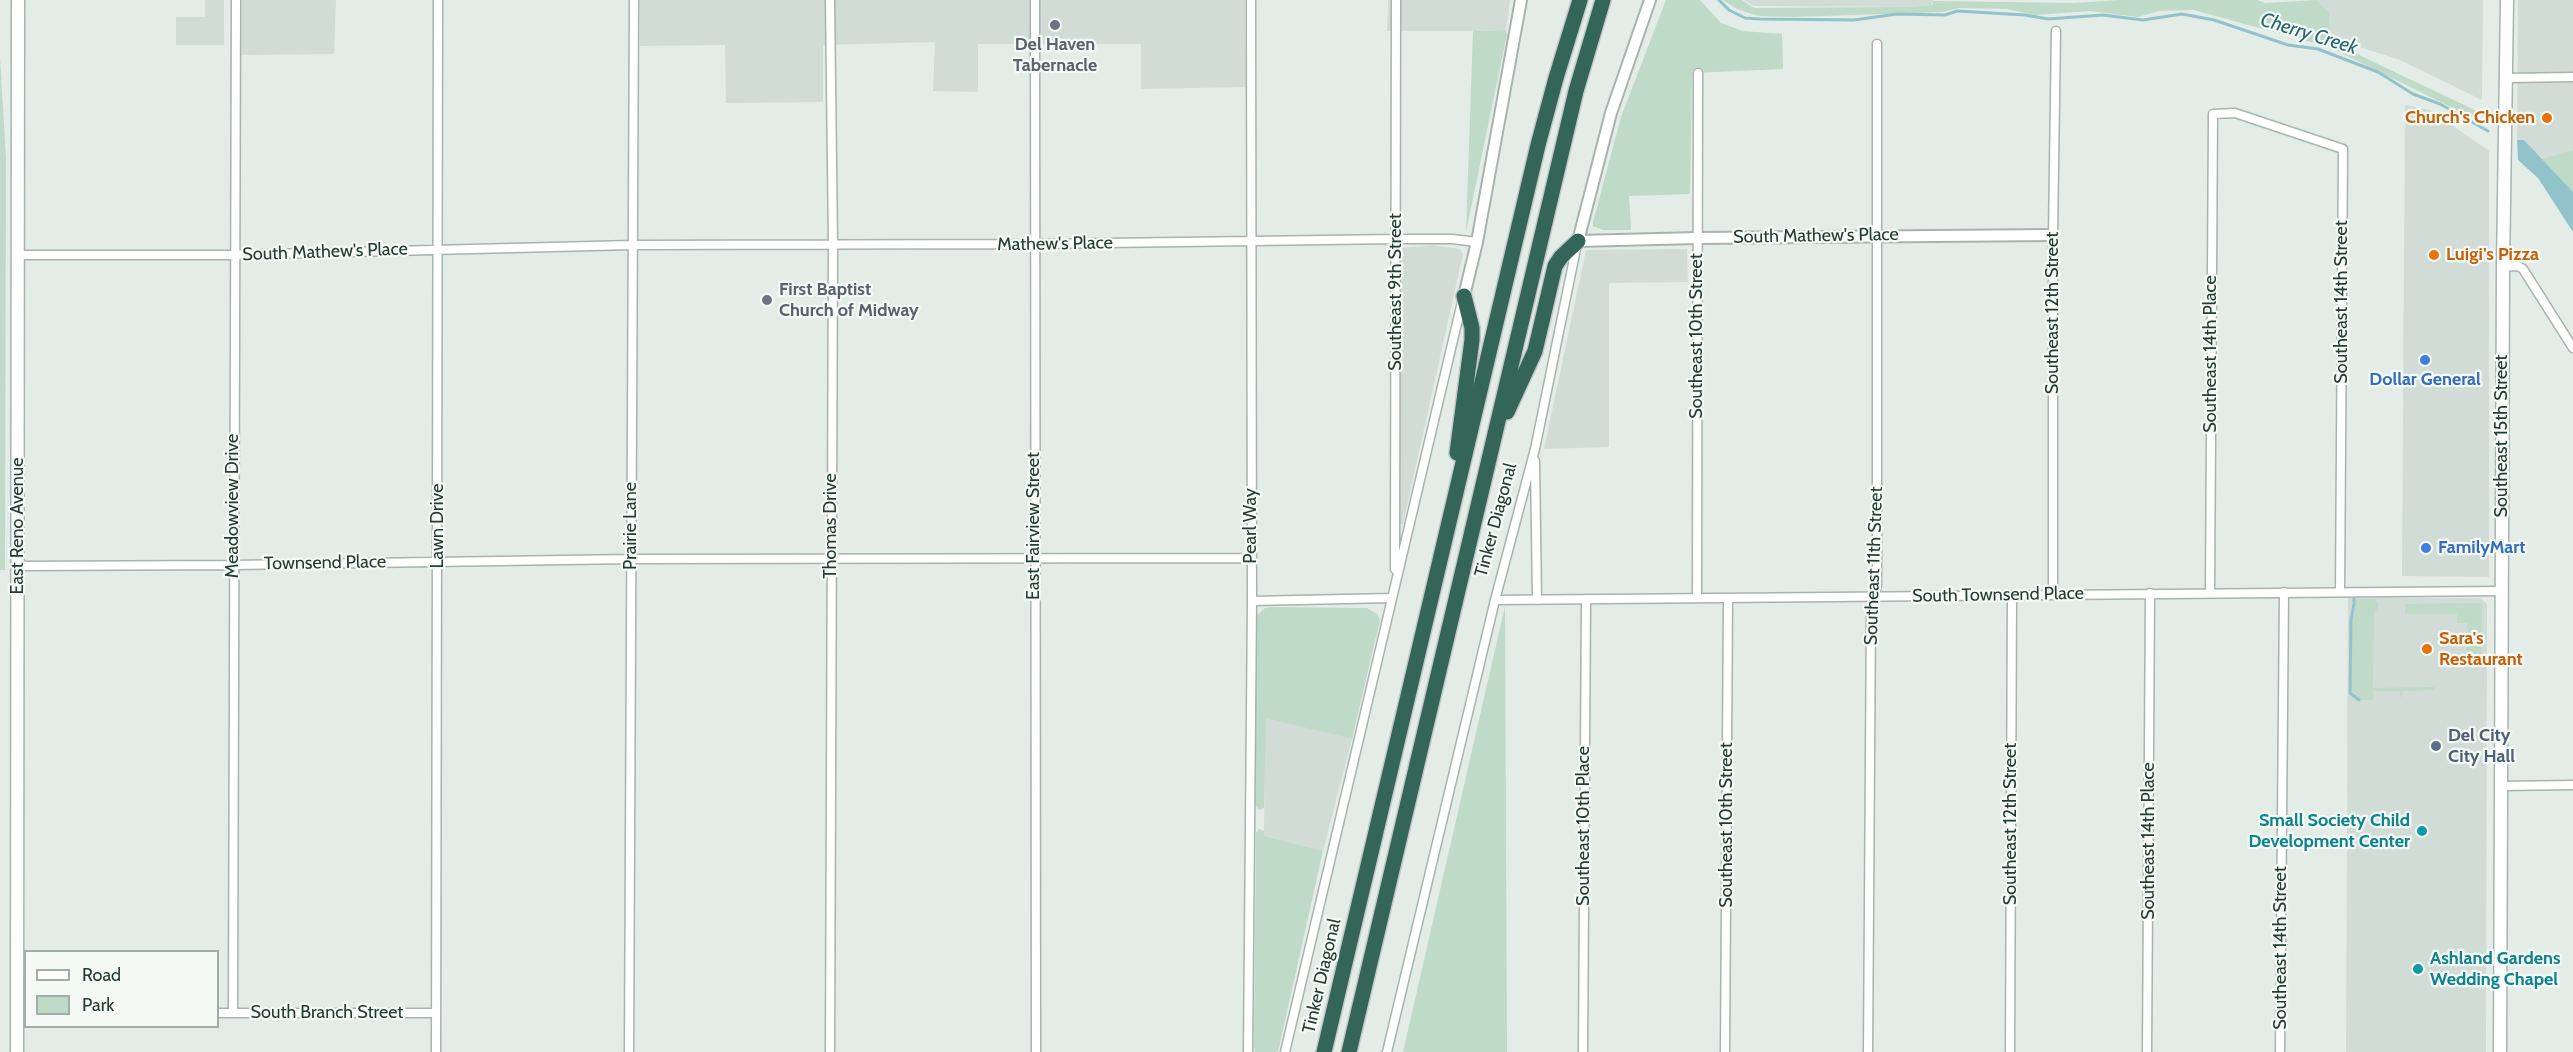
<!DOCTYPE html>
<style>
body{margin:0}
#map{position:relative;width:2573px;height:1052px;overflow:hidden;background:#e4ece8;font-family:Cabin,sans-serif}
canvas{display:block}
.legend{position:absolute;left:24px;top:950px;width:195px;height:78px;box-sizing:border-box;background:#f4f9f6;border:2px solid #a1ada9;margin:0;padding:8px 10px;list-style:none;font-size:18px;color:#253b35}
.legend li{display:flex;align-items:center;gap:12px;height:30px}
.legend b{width:30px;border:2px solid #a1ada9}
</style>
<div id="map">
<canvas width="2573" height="1052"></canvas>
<ul class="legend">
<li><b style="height:8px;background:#fff"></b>Road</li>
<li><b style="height:16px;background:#bfdac6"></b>Park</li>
</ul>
</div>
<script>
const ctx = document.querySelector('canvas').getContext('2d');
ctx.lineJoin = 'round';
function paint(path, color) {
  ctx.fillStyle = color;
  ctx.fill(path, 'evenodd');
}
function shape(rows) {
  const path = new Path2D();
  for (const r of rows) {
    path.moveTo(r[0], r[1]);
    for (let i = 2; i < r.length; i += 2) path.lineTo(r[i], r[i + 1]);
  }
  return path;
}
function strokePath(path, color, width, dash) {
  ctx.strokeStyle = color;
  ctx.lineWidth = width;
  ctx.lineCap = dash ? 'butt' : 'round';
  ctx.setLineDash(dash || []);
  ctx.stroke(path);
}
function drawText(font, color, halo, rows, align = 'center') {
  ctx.font = font + ' Cabin,sans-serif';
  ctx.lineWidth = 4.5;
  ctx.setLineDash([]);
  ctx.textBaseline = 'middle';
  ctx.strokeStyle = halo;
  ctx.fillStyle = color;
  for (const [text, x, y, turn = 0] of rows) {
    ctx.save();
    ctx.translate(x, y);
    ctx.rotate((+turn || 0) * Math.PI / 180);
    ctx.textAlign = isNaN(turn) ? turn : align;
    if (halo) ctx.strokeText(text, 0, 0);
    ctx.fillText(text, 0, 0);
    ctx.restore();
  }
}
paint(shape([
 [205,0,224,0,224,45,176,45,176,17,205,17],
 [242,0,336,0,334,54,241,55],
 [640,0,1245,0,1246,87,1141,89,1141,44,978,44,978,92,933,91,935,42,823,45,823,102,726,103,725,45,640,46],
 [1388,0,1510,0,1506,30,1473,31,1387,31],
 [1744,0,2084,0,1933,0,1932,5,1904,7,1754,6],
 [2317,0,2483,0,2482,100,2400,60,2344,42,2330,32,2329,13],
 [2518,0,2573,0,2573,150,2541,159,2524,140,2517,140],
 [2405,105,2430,110,2489,151,2489,577,2402,576],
 [1432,245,1460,249,1463,254,1403,524,1399,524,1400,248],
 [1687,249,1688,282,1609,283,1609,447,1544,449,1586,250],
 [2348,598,2480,598,2487,604,2486,1052,2346,1052],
 [1265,717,1352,739,1323,851,1264,836]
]), '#d2dcd7');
paint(shape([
 [1666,0,1700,0,1721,23,1743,31,1782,34,1783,69,1692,73,1690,194,1629,196,1631,230,1603,230,1593,226,1593,222,1621,117],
 [1723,0,1742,0,1754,8,1905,7,1933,5,1933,1,2074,3,2119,0,2257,0,2265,3,2317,0,2329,13,2330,33,2361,56,2483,114,2475,114,2471,117,2329,47,2194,10,2159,11,2138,17,2090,11,2035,15,2007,9,1959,8,1943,12,1793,17,1758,16,1737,9],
 [1506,30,1507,34,1466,232,1473,31],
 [0,57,6,159,5,570,0,570],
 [2573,150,2573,192,2541,159],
 [2355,599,2375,599,2379,605,2374,615,2373,688,2434,687,2434,690,2403,691,2401,699,2400,691,2373,691,2373,700,2360,700,2351,693,2352,619,2355,611],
 [2482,603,2481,666,2466,666,2467,623,2457,623,2457,614,2405,614,2405,604],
 [1505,606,1507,1052,1403,1052],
 [1271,607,1367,608,1377,614,1380,620,1352,739,1266,718,1264,808,1259,810,1255,805,1256,616,1265,608],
 [1259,829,1264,831,1264,836,1323,851,1278,1052,1255,1052,1254,1046,1256,833]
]), '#bfdac6');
paint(shape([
 [2517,140,2524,140,2573,192,2573,232,2538,178,2518,160]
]), '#92c3cb');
strokePath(shape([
 [1719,0,1729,10,1745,18,1759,19,1854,20,1897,14,1945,15,1957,11,2025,15,2048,19,2103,15,2143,20,2182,14,2214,20,2288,45,2318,49,2378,72,2413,94,2440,104,2488,131],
 [2354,599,2354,602],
 [2354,604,2351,619,2350,693,2359,700]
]), '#92c3cb', 3);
const minor = shape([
 [1035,0,1036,1052],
 [2507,78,2573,77],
 [17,255,233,255,632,245,1035,244,1396,239,1452,239,1477,242],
 [2503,267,2518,266,2523,269,2573,348],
 [1535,461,1537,600],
 [18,566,233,565,631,559,1251,558],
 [1395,569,1396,0],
 [2210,593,2213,114,2235,113,2343,149,2340,592],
 [2053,595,2053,235,2056,31],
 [1697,598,1698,73],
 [1495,600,2502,591],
 [1252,601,1392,598],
 [2500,786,2573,785],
 [218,1013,436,1013],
 [233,1013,236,0],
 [436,1052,438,0],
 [629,1052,634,0],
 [830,1052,833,245,830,0],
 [1248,1052,1252,601,1251,0],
 [1285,1052,1462,302],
 [1387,1052,1495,600,1535,449,1577,244],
 [1583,1052,1586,599],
 [1725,1052,1728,598],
 [1868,1052,1871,610,1877,585,1877,44],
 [2010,1052,2012,595],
 [2147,1052,2150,593],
 [2280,1052,2284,592]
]);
const tertiary = shape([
 [1650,0,1611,113,1578,241,1697,238,2053,235],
 [1464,296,1477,242,1521,0]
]);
const secondary = shape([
 [17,1052,18,0],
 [2500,1052,2503,267,2507,0]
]);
const motorway = shape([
 [1507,412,1535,351,1555,266,1561,257,1578,241],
 [1457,453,1472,340,1472,328,1464,296],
 [1324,1052,1538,145,1556,78,1580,0],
 [1349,1052,1576,91,1603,0]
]);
strokePath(minor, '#a7b3af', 11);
strokePath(tertiary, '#a7b3af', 14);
strokePath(secondary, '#a3b6af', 15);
strokePath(motorway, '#c2c8c6', 18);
strokePath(minor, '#fff', 8);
strokePath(tertiary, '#fff', 10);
strokePath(secondary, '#fff', 12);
strokePath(motorway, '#346559', 15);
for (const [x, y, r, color] of [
 [1055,25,6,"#6b7280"],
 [2547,118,6,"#e8710a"],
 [2434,255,6,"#e8710a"],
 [767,300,6,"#6b7280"],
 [2425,360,6,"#3f7fe0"],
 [2426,548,6,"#3f7fe0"],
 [2427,649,6,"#e8710a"],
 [2436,746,6,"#5c6f8a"],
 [2422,831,6,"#0f9aa8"],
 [2418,969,6,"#0f9aa8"]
]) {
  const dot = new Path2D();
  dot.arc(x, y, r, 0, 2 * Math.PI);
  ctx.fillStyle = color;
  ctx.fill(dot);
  strokePath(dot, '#f4f9f6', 2);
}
drawText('bold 18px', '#5b616d', '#f4f9f6', [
 ["Del Haven",1055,45],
 ["Tabernacle",1055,66],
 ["First Baptist",779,290,"left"],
 ["Church of Midway",779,311,"left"]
]);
drawText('bold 18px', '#c56008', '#f4f9f6', [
 ["Church's Chicken",2535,118,"right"],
 ["Luigi's Pizza",2446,255],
 ["Sara's",2439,639],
 ["Restaurant",2439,660]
], 'left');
drawText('18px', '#253b35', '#f4f9f6', [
 ["South Mathew's Place",1816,236,-1],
 ["Mathew's Place",1055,244,-1],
 ["South Mathew's Place",325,252,-2],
 ["Southeast 9th Street",1396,292,-90],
 ["Southeast 14th Street",2342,302,-90],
 ["Southeast 12th Street",2053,313,-90],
 ["Southeast 10th Street",1697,336,-90],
 ["Southeast 14th Place",2211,354,-90],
 ["Southeast 15th Street",2502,436,-90],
 ["Meadowview Drive",233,506,-90],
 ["Tinker Diagonal",1496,520,-75],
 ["East Reno Avenue",18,526,-90],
 ["Lawn Drive",438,526,-90],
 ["Prairie Lane",631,526,-90],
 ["Thomas Drive",831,526,-90],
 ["East Fairview Street",1034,526,-90],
 ["Pearl Way",1251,526,-90],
 ["Townsend Place",325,563,-1],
 ["Southeast 11th Street",1874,566,-88],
 ["South Townsend Place",1998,595,-1],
 ["Southeast 12th Street",2011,824,-90],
 ["Southeast 10th Street",1727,825,-90],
 ["Southeast 10th Place",1584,826,-90],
 ["Southeast 14th Place",2149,841,-90],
 ["Southeast 14th Street",2281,948,-90],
 ["Tinker Diagonal",1322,976,-77],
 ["South Branch Street",327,1013]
]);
drawText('bold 18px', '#366cbe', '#f4f9f6', [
 ["Dollar General",2425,380],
 ["FamilyMart",2438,548,"left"]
]);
drawText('bold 18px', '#4e5e75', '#f4f9f6', [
 ["Del City",2448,736],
 ["City Hall",2448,757]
], 'left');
drawText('bold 18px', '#0d838f', '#f4f9f6', [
 ["Small Society Child",2410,821],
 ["Development Center",2410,842],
 ["Ashland Gardens",2430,959,"left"],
 ["Wedding Chapel",2430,980,"left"]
], 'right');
drawText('italic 20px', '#266671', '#f4f9f6', [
 ["Cherry Creek",2309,34,17]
]);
</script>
